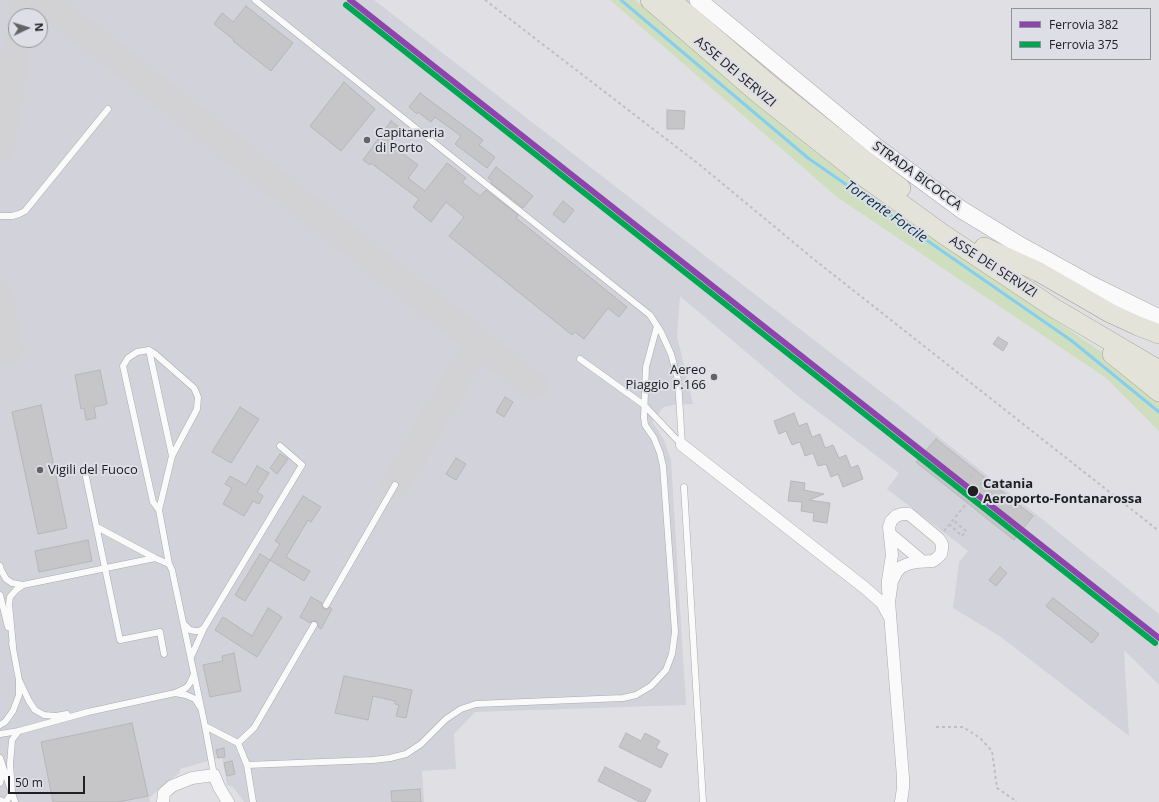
<!DOCTYPE html>
<style>
body{margin:0}
#map{position:relative;width:1159px;height:802px;overflow:hidden;background:#e0e0e4;font-family:"Open Sans",sans-serif}
canvas{display:block}
.legend{position:absolute;left:1011px;top:8px;width:140px;height:52px;box-sizing:border-box;background:#dedfe6;border:1px solid #929398;margin:0;padding:5px 7px;list-style:none;font-size:12px;color:#202023}
.legend li{display:flex;align-items:center;gap:8px;height:20px}
.legend b{width:20px;border:1px solid #929398}
.north{position:absolute;left:8px;top:8px;width:40px;height:40px;box-sizing:border-box;background:#dedfe6;border:1px solid #929398;border-radius:50%;rotate:86deg;font-size:11px;font-weight:700;line-height:16px;text-align:center;color:#202023}
.north::after{content:'';display:block;margin:auto;width:14px;height:18px;background:#636367;clip-path:polygon(50% 0,100% 100%,50% 72%,0 100%)}
.scale{position:absolute;left:8px;top:776px;width:77px;height:18px;box-sizing:border-box;border:2px solid #202023;border-top:0;padding-left:5px;font-size:12px;line-height:14px;white-space:nowrap;color:#202023;-webkit-text-stroke:3px #dedfe6;paint-order:stroke}
</style>
<div id="map">
<canvas width="1159" height="802"></canvas>
<ul class="legend">
<li><b style="height:5px;background:#8e44ad"></b>Ferrovia 382</li>
<li><b style="height:5px;background:#00a651"></b>Ferrovia 375</li>
</ul>
<div class="north">N</div>
<div class="scale">50 m</div>
</div>
<script>
const ctx = document.querySelector('canvas').getContext('2d');
ctx.lineJoin = 'round';
function paint(path, color) {
  ctx.fillStyle = color;
  ctx.fill(path, 'evenodd');
}
function shape(rows) {
  const path = new Path2D();
  for (const r of rows) {
    path.moveTo(r[0], r[1]);
    for (let i = 2; i < r.length; i += 2) path.lineTo(r[i], r[i + 1]);
  }
  return path;
}
function strokePath(path, color, width, dash) {
  ctx.strokeStyle = color;
  ctx.lineWidth = width;
  ctx.lineCap = dash ? 'butt' : 'round';
  ctx.setLineDash(dash || []);
  ctx.stroke(path);
}
function drawText(font, color, halo, rows, align = 'center') {
  ctx.font = font + ' "Open Sans",sans-serif';
  ctx.lineWidth = 4;
  ctx.setLineDash([]);
  ctx.textBaseline = 'middle';
  ctx.strokeStyle = halo;
  ctx.fillStyle = color;
  for (const [text, x, y, turn = 0] of rows) {
    ctx.save();
    ctx.translate(x, y);
    ctx.rotate((+turn || 0) * Math.PI / 180);
    ctx.textAlign = isNaN(turn) ? turn : align;
    if (halo) ctx.strokeText(text, 0, 0);
    ctx.fillText(text, 0, 0);
    ctx.restore();
  }
}
paint(shape([
 [0,0,374,0,893,401,1041,518,1159,614,1159,685,1124,650,1129,736,1001,637,953,608,959,562,968,551,887,489,899,473,799,397,680,296,677,336,693,404,674,405,664,407,652,421,664,440,671,460,686,705,475,712,454,734,456,769,422,771,424,802,244,802,233,787,227,785,222,757,180,769,180,772,149,798,150,802,0,802],
 [16,16,40,16,40,40,16,40]
]), '#d1d2da');
paint(shape([
 [610,0,635,0,753,102,814,151,886,206,1112,359,1159,397,1159,431,1106,378,837,197]
]), '#cedebf');
strokePath(shape([
 [621,0,808,158,1072,341,1159,412]
]), '#86ceed', 3);
strokePath(shape([
 [43,0,533,385],
 [23,16,25,0],
 [0,147,18,40],
 [0,295,8,351],
 [395,485,479,342]
]), '#d2d2d4', 28);
const building = shape([
 [246,6,293,43,271,71,233,41,234,40,214,24,222,13,233,22,246,6],
 [344,82,375,109,341,151,310,126,344,82],
 [420,93,483,140,479,145,495,157,487,168,455,144,461,136,435,117,431,122,418,112,417,114,409,107,420,93],
 [667,110,685,111,684,129,667,129,667,110],
 [391,121,399,127,393,134,396,136,390,144,418,165,408,178,425,191,447,163,466,178,462,182,480,196,486,190,518,215,516,218,627,307,619,317,608,308,584,339,575,332,572,335,449,236,464,217,446,202,431,222,413,207,419,199,371,163,370,165,363,160,391,121],
 [496,167,533,196,523,208,491,183,492,181,488,178,496,167],
 [563,201,574,210,564,223,553,214,563,201],
 [998,337,1008,343,1003,351,993,344,998,337],
 [100,370,107,404,94,407,96,418,86,420,84,408,81,409,75,375,100,370],
 [505,397,513,402,504,417,496,412,505,397],
 [41,405,67,528,38,534,12,412,41,405],
 [240,407,259,419,231,463,212,452,240,407],
 [794,413,799,426,807,423,812,437,820,434,825,448,833,445,839,458,846,455,851,468,858,465,863,479,843,487,838,474,831,477,826,464,818,466,813,453,805,456,800,442,792,445,786,431,779,434,774,421,794,413],
 [936,439,1033,516,1014,540,916,462,936,439],
 [280,454,288,459,277,474,270,468,280,454],
 [456,458,466,464,456,480,446,474,456,458],
 [257,466,269,473,257,492,263,496,259,504,253,501,244,516,223,504,232,488,225,484,230,476,246,485,257,466],
 [791,481,805,483,804,490,824,494,809,500,830,503,827,523,813,521,814,513,801,511,802,502,788,501,791,481],
 [303,496,321,507,311,522,308,520,286,557,310,571,304,581,270,560,280,544,275,541,303,496],
 [88,540,92,561,39,572,35,551,88,540],
 [260,554,270,560,245,601,235,595,260,554],
 [1000,567,1007,573,996,586,989,580,1000,567],
 [311,597,322,603,322,607,324,609,328,609,330,607,332,609,321,629,318,627,318,623,316,621,312,621,310,623,300,617,311,597],
 [1053,598,1099,634,1092,643,1046,606,1053,598],
 [268,608,282,617,257,657,215,630,223,617,252,636,268,608],
 [234,653,241,691,210,697,203,665,223,661,222,656,234,653],
 [344,676,412,690,406,718,396,716,399,705,395,704,395,701,373,696,368,720,335,713,344,676],
 [132,723,148,796,118,802,53,802,41,742,132,723],
 [626,733,641,741,645,733,660,741,656,748,668,754,661,768,619,747,626,733],
 [224,748,225,757,218,758,216,750,224,748],
 [232,761,235,774,227,776,224,763,232,761],
 [605,767,651,790,645,802,640,802,598,781,605,767],
 [420,789,421,802,392,802,391,791,420,789]
]);
paint(building, '#c6c6c8');
strokePath(building, '#b7b7ba', 1);
const service = shape([
 [255,0,650,315,661,332,671,354,678,380,682,445],
 [0,216,12,216,19,214,25,211,108,109],
 [149,350,172,456],
 [580,359,644,405,682,445],
 [86,477,120,640,160,632,164,654],
 [684,487,703,802],
 [159,510,153,502,123,366,128,358,137,352,149,350,154,353,194,388,198,397,197,409,172,456,159,510,169,564],
 [97,527,155,558,169,564,172,570,205,726,238,743,247,765,373,760,390,758,406,754,421,744,446,719,461,709,476,704,623,698,636,695,651,686,666,670,672,654,675,632,663,466,660,453,654,438,645,425,644,417,646,367,657,326],
 [0,566,1,570,6,579,12,583,23,585],
 [0,595,8,627],
 [326,605,395,485],
 [185,625,190,630,195,631,200,631,204,628],
 [12,643,19,680,29,701,35,710,44,715,56,716,67,714],
 [13,646,9,604,10,597,16,590,23,585,155,558],
 [191,657,204,628,302,465,280,446],
 [175,693,186,695,195,699,200,707],
 [0,725,5,722,13,711,19,695,19,681],
 [205,726,214,775],
 [0,734,19,731,88,712,175,693,186,688,190,683,194,674],
 [238,743,254,728,314,625],
 [0,758,15,802],
 [247,765,253,802],
 [0,783,1,779,2,767],
 [0,800,4,802],
 [6,802,12,792,10,764,12,740,19,731]
]);
const minor = shape([
 [682,445,865,588,882,603,889,616],
 [890,534,922,561],
 [889,602,892,581,896,573,901,567,908,564,916,562,933,561,937,558,941,554,942,549,942,544,939,539,909,514,902,514,896,516,891,521,889,527,892,555,888,580,888,589,903,777,903,788,901,802],
 [163,802,164,793,172,786,192,778,214,775,219,787,228,802]
]);
const secondary = shape([
 [698,0,875,146,962,210,1021,246,1088,283,1159,318]
]);
const primary = shape([
 [650,0,760,95,856,171,943,234,1054,308,1159,370],
 [671,0,769,84,864,160,901,188],
 [984,247,1039,272,1110,313,1138,326,1159,334],
 [1112,354,1159,392]
]);
strokePath(service, '#ababae', 7);
strokePath(minor, '#ababae', 13);
strokePath(secondary, '#ababae', 18);
strokePath(primary, '#9f9d8c', 20);
strokePath(shape([
 [485,0,700,165,816,261,1159,531],
 [970,478,973,474,974,475],
 [980,485,982,482,980,480],
 [961,491,960,490,957,494,977,510,980,506,979,505],
 [990,494,993,490,991,489],
 [949,524,962,536,966,531,953,520],
 [944,531,975,493],
 [936,727,963,727,980,738,992,751,997,788,1016,801,1016,802]
]), '#bfbfc0', 2, [3, 3]);
strokePath(service, '#fafafb', 6);
strokePath(minor, '#fafafb', 12);
strokePath(secondary, '#fafafb', 17);
strokePath(primary, '#e3e3d9', 19);
strokePath(shape([
 [350,0,1159,638]
]), '#8e44ad', 6);
strokePath(shape([
 [346,5,1155,643]
]), '#00a651', 6);
for (const [x, y, r, color] of [
 [367,140,4,"#636367"],
 [714,377,4,"#636367"],
 [40,470,4,"#636367"],
 [973,491,6,"#202023"]
]) {
  const dot = new Path2D();
  dot.arc(x, y, r, 0, 2 * Math.PI);
  ctx.fillStyle = color;
  ctx.fill(dot);
  strokePath(dot, '#dedfe6', 1.5);
}
drawText('13px', '#202023', '#dedfe6', [
 ["ASSE DEI SERVIZI",735,72,40],
 ["STRADA BICOCCA",917,176,36],
 ["ASSE DEI SERVIZI",993,267,33]
]);
drawText('13px', '#202023', '#dedfe6', [
 ["Capitaneria",375,133],
 ["di Porto",375,148],
 ["Aereo",706,370,"right"],
 ["Piaggio P.166",706,385,"right"],
 ["Vigili del Fuoco",48,470]
], 'left');
drawText('bold 13px', '#202023', '#dedfe6', [
 ["Catania",983,484],
 ["Aeroporto-Fontanarossa",983,499]
], 'left');
drawText('italic 14px', '#023344', '#dedfe6', [
 ["Torrente Forcile",886,212,35]
]);
</script>
